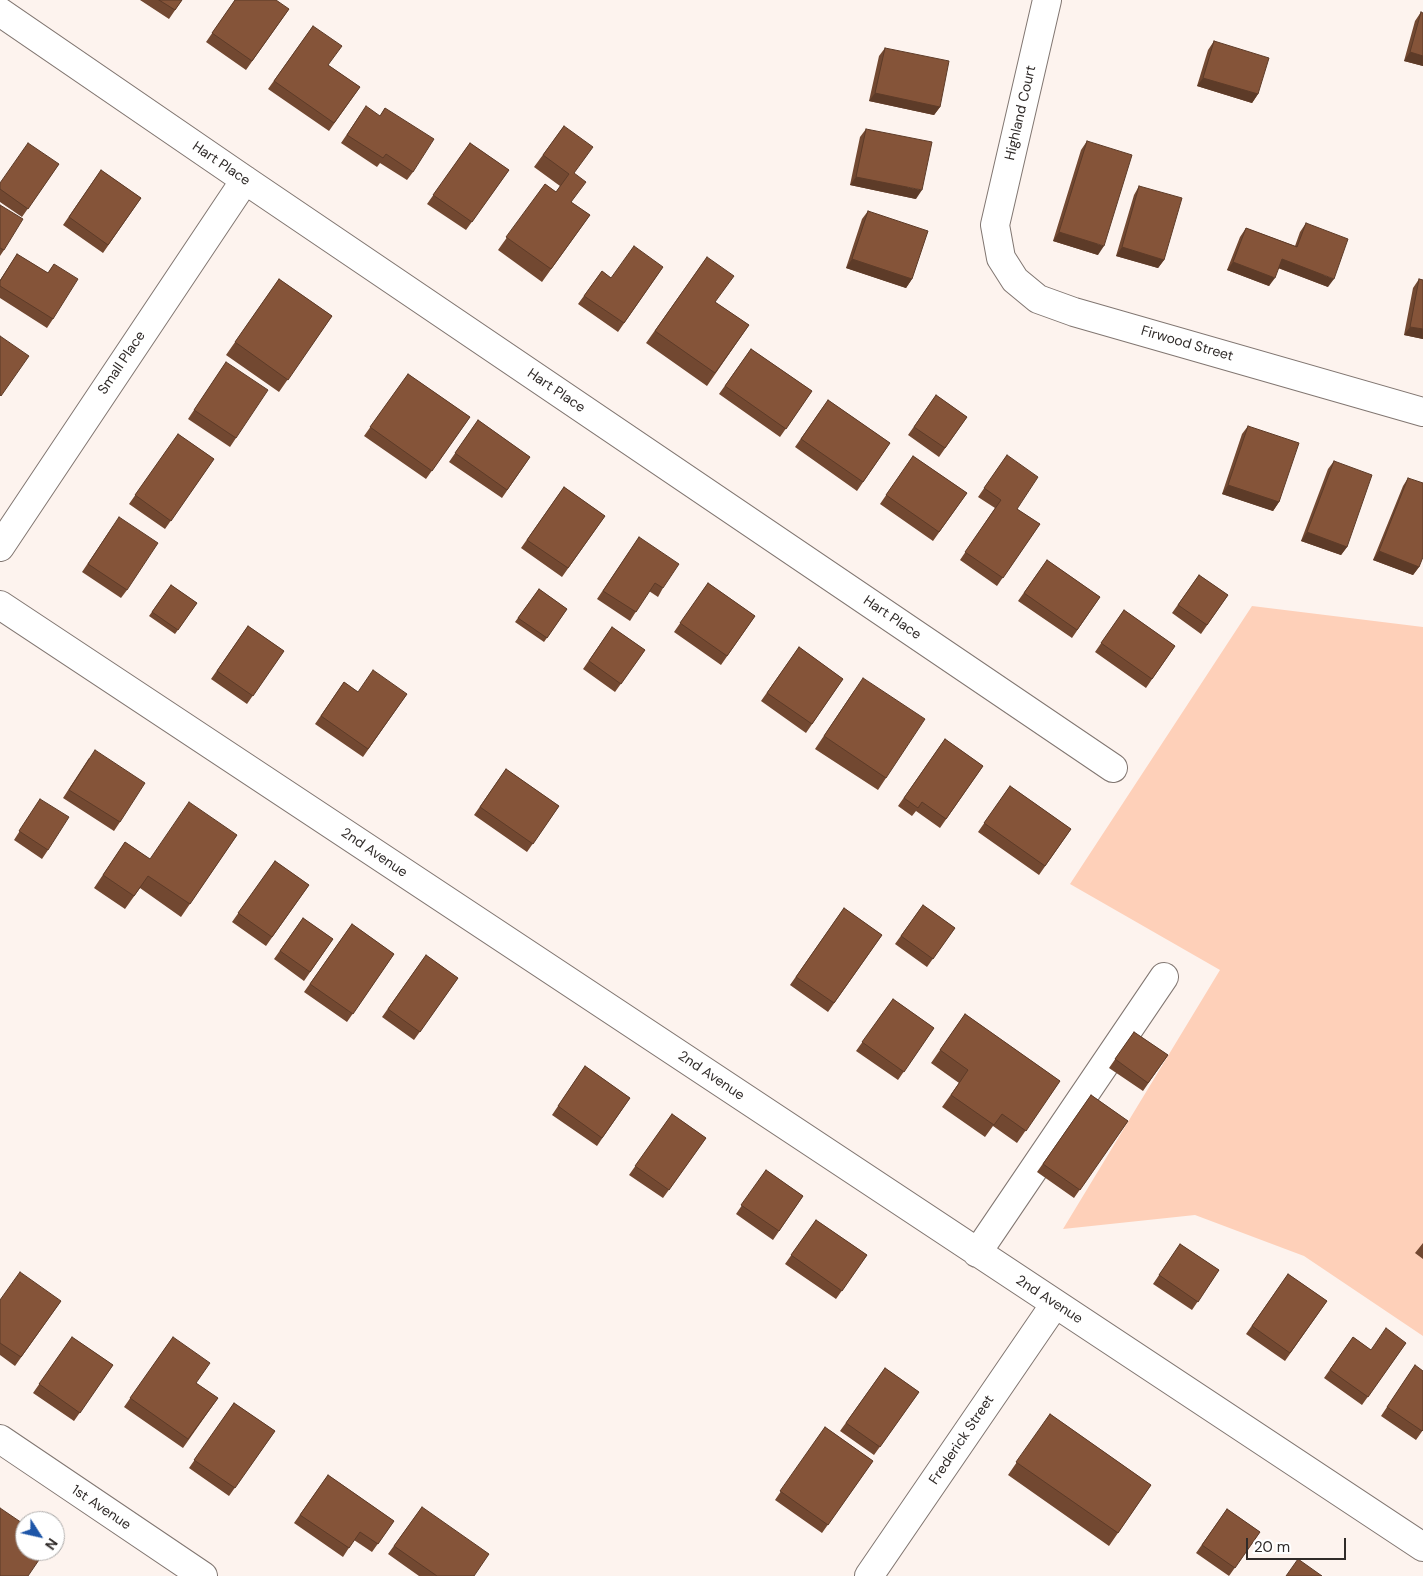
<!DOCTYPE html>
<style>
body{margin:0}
#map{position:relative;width:1423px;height:1576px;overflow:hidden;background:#fdf3ee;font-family:"DM Sans",sans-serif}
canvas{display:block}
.north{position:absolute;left:15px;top:1511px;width:50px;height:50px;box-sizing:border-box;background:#fff;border:1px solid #acaaa9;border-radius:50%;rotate:125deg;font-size:14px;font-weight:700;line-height:20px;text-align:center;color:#302b29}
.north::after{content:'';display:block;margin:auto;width:18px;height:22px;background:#1e56a8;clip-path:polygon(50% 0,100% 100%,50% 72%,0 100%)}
.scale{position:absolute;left:1246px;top:1538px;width:100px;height:22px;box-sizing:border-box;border:2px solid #302b29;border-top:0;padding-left:6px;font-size:15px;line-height:18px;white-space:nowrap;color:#302b29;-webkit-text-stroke:4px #fff;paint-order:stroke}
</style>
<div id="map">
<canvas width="1423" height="1576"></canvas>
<div class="north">N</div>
<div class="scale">20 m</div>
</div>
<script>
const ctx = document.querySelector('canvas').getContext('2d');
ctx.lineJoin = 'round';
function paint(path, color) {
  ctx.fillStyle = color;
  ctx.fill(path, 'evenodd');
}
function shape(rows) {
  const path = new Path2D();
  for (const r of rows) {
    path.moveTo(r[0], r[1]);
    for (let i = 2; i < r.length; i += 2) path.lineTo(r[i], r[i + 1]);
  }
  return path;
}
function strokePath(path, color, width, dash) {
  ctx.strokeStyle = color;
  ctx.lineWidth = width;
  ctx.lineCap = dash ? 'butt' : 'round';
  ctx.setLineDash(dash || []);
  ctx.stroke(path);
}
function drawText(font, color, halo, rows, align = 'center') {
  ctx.font = font + ' "DM Sans",sans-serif';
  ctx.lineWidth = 5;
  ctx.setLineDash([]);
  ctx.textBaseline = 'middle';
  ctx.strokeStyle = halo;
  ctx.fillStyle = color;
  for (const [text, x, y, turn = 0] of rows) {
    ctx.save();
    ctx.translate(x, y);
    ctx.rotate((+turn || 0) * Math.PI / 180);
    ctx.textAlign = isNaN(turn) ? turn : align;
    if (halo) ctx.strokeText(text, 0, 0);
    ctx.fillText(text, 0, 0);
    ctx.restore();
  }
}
paint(shape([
 [1252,606,1423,627,1423,1336,1304,1256,1195,1215,1063,1229,1220,970,1070,884]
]), '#fed0b9');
const minor = shape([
 [1047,0,995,225,1001,258,1015,280,1038,299,1074,312,1423,412],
 [0,12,245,180,1113,768],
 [0,547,245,180],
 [0,605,1423,1547],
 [977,1253,1164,977],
 [0,1439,203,1576],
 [869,1576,1055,1304]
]);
strokePath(minor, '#817671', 30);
strokePath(minor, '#fff', 28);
paint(shape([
 [140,0,182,0,169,19],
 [235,0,289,9,246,70,206,42],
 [1421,12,1423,66,1404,61,1415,21],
 [313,26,328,65,360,87,329,131,268,89],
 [1214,41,1258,94,1252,103,1197,86,1208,50],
 [885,48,940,107,934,115,869,101,879,56],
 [385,108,413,172,407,180,380,163,377,167,341,143,360,115,380,116],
 [564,126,574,173,571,202,590,215,542,282,498,250,545,184,556,192,560,186,534,167],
 [866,129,916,199,850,185,860,137],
 [1087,141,1098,255,1053,241,1081,150],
 [470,143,509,170,466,230,427,204],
 [59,164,22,217,0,202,0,183],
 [101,170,141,198,103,253,63,225],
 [1139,186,1164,260,1158,268,1116,256,1134,195],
 [0,205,4,250,0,256],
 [868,211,912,279,906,288,846,268,862,219],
 [1306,223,1328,287,1278,268,1269,286,1227,270,1240,237,1246,228,1295,246,1300,232],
 [17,254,48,273,54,264,53,319,47,328,0,298,0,280],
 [707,257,715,302,749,325,707,386,646,343],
 [663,267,618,332,578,304,602,271,611,278],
 [279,279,332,316,279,392,226,355],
 [1419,279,1423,339,1404,335,1413,288],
 [751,349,812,391,780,437,719,394],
 [226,362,236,438,230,447,188,419],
 [408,374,470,417,426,479,364,436],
 [936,395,967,417,939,457,908,435],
 [828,400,890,443,857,491,795,447],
 [478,420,530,457,502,498,449,462],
 [1248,426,1279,502,1273,511,1222,494,1242,434],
 [178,434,214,459,165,529,129,504],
 [1007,455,1017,509,1040,524,997,586,960,560,995,508,978,497],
 [913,456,967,493,933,541,880,504],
 [1334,461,1347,547,1341,555,1301,541,1328,469],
 [1408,478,1419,567,1413,575,1373,560,1403,486],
 [564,487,605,516,562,577,521,548],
 [113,526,127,590,121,598,82,572],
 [639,537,663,588,658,597,649,591,630,621,597,599],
 [1047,560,1100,597,1072,638,1018,601],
 [1199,575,1228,595,1201,634,1172,613],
 [708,583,755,616,721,665,674,632],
 [171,585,197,603,175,634,149,616],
 [539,589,567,609,544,642,515,622],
 [1124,610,1175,646,1146,688,1095,652],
 [248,626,284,651,247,704,211,679],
 [612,627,645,650,615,692,583,669],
 [799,647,843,679,806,733,761,701],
 [344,682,358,692,407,694,363,757,315,724],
 [854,691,886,778,878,790,815,749],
 [945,739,983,766,940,828,916,811,912,816,898,806],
 [89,758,120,822,114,831,63,798],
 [506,769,559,806,527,852,474,815],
 [1010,786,1071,829,1039,875,978,832],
 [40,799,48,850,42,859,14,840],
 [237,835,181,917,140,888,125,909,94,888,125,842,150,859],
 [275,861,309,885,266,946,232,922],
 [923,905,955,928,927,967,895,944],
 [844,908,882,935,828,1012,790,985],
 [303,918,333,939,304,981,274,959],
 [352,924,394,954,347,1022,304,992],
 [426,955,458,978,414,1040,382,1017],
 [893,999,934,1028,898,1080,856,1051],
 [965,1014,1060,1081,1017,1143,993,1126,985,1137,942,1107,959,1083,931,1063],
 [1134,1032,1168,1055,1143,1091,1109,1068],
 [585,1066,630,1098,597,1146,552,1115],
 [1091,1095,1128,1121,1074,1198,1037,1172],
 [672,1114,706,1138,663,1198,629,1175],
 [766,1170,803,1196,773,1240,736,1214],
 [816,1220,867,1255,836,1299,785,1264],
 [1423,1243,1423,1259,1415,1253],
 [1180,1244,1219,1270,1192,1310,1153,1284],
 [1288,1274,1327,1301,1285,1361,1246,1334],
 [0,1300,61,1301,15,1366,0,1355],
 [72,1337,113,1365,74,1421,33,1393],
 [173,1337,196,1383,218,1398,183,1448,124,1407],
 [1353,1337,1371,1350,1406,1343,1362,1405,1324,1378],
 [1415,1365,1423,1430,1416,1440,1381,1416],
 [885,1368,919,1392,874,1455,840,1431],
 [234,1403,275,1431,229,1496,189,1468],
 [1050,1414,1151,1485,1109,1546,1008,1475],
 [825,1427,873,1461,822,1533,775,1500],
 [328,1475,394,1521,372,1552,354,1540,343,1557,294,1523],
 [422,1507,474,1576,419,1576,388,1554],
 [1227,1509,1260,1532,1229,1576,1196,1553]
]), '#724831');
paint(shape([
 [1410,52,1423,56,1423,66,1404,61],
 [1203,78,1258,94,1252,103,1197,86],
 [875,93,940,107,934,115,869,101],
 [856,177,922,190,916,199,850,185],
 [1059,232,1104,246,1098,255,1053,241],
 [1122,247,1164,260,1158,268,1116,256],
 [852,259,912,279,906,288,846,268],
 [1282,259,1334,279,1328,287,1276,267],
 [1233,262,1275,278,1269,286,1227,270],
 [1410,327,1423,329,1423,339,1404,335],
 [1228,485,1279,502,1273,511,1222,494],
 [1307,532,1347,547,1341,555,1301,541],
 [1379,551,1419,567,1413,575,1373,560]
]), '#5d3b28');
const building = shape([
 [159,0,182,0,175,10,159,0],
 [235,0,276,0,289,9,252,61,212,33,235,0],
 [1421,12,1423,13,1423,56,1410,52,1421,12],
 [313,26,342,46,328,65,360,87,334,123,274,81,313,26],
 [1214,41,1269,58,1258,94,1203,78,1214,41],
 [885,48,949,61,940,107,875,93,885,48],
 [366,106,380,116,385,108,434,139,413,172,386,154,383,158,347,135,366,106],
 [564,126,593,147,574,173,586,182,571,202,590,215,551,269,506,237,545,184,556,192,569,174,543,155,564,126],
 [866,129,932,142,922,190,856,177,866,129],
 [1087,141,1132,155,1104,246,1059,232,1087,141],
 [28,143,59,164,28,209,0,189,0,183,28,143],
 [470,143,509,170,472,222,433,195,470,143],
 [101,170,141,198,108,245,69,217,101,170],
 [1139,186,1182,198,1164,260,1122,247,1139,186],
 [0,205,23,219,4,250,0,248,0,205],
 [868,211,928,231,912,279,852,259,868,211],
 [1306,223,1348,239,1334,279,1282,259,1275,278,1233,262,1246,228,1297,247,1306,223],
 [634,246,663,267,624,323,584,296,602,271,611,278,634,246],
 [17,254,48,273,54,264,78,279,53,319,0,286,0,281,17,254],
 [707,257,734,276,715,302,749,325,715,373,655,331,707,257],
 [279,279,332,316,288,380,235,342,279,279],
 [1419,279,1423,280,1423,329,1410,327,1419,279],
 [0,336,29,356,1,396,0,395,0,336],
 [751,349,812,391,786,429,725,386,751,349],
 [226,362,268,390,236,438,194,410,226,362],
 [408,374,470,417,432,471,370,427,408,374],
 [936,395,967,417,945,448,914,427,936,395],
 [828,400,890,443,863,482,801,439,828,400],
 [478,420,530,457,507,490,455,453,478,420],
 [1248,426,1299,443,1279,502,1228,485,1248,426],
 [178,434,214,459,171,521,135,495,178,434],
 [1007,455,1038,477,1017,509,1040,524,1003,578,965,552,1001,500,984,488,1007,455],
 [913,456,967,493,939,532,886,495,913,456],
 [1334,461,1372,475,1347,547,1307,532,1334,461],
 [1408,478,1423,483,1423,557,1419,567,1379,551,1408,478],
 [564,487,605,516,568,568,527,540,564,487],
 [119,517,158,543,127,590,88,564,119,517],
 [639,537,679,564,663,588,655,583,636,612,603,591,639,537],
 [1047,560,1100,597,1077,630,1024,593,1047,560],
 [1199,575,1228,595,1207,625,1178,605,1199,575],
 [708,583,755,616,727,656,680,623,708,583],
 [171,585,197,603,178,630,152,612,171,585],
 [539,589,567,609,547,638,518,618,539,589],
 [1124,610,1175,646,1152,679,1101,643,1124,610],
 [248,626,284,651,253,696,217,671,248,626],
 [612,627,645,650,621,684,589,661,612,627],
 [799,647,843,679,812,724,767,693,799,647],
 [373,670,407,694,368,749,321,716,344,682,358,692,373,670],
 [863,678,925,719,886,778,824,736,863,678],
 [945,739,983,766,946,819,922,802,918,808,904,798,945,739],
 [95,750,145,783,120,822,69,790,95,750],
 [506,769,559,806,533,844,480,807,506,769],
 [1010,786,1071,829,1045,866,984,823,1010,786],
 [40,799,69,817,48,850,19,831,40,799],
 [189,802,237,835,190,904,148,876,134,896,103,875,125,842,150,859,189,802],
 [275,861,309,885,272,937,238,913,275,861],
 [923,905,955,928,933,959,901,936,923,905],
 [844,908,882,935,834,1003,796,977,844,908],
 [303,918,333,939,310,972,280,951,303,918],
 [352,924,394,954,353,1014,310,984,352,924],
 [426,955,458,978,420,1032,388,1009,426,955],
 [893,999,934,1028,904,1072,862,1042,893,999],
 [965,1014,1060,1081,1026,1131,1002,1114,994,1125,951,1095,968,1070,940,1050,965,1014],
 [1134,1032,1168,1055,1148,1083,1115,1059,1134,1032],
 [585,1066,630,1098,602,1138,558,1106,585,1066],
 [1091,1095,1128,1121,1080,1190,1043,1164,1091,1095],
 [672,1114,706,1138,669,1190,635,1166,672,1114],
 [766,1170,803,1196,779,1231,741,1205,766,1170],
 [816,1220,867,1255,842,1291,791,1255,816,1220],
 [1180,1244,1219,1270,1198,1302,1159,1275,1180,1244],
 [20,1272,61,1301,21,1357,0,1343,0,1300,20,1272],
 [1288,1274,1327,1301,1290,1353,1252,1326,1288,1274],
 [1386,1328,1406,1343,1368,1397,1330,1370,1353,1337,1371,1350,1386,1328],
 [72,1337,113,1365,80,1413,39,1384,72,1337],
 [173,1337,210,1363,196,1383,218,1398,188,1439,130,1398,173,1337],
 [1415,1365,1423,1371,1423,1430,1422,1431,1387,1407,1415,1365],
 [885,1368,919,1392,880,1447,846,1423,885,1368],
 [234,1403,275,1431,235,1488,194,1460,234,1403],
 [1050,1414,1151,1485,1118,1533,1016,1462,1050,1414],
 [825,1427,873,1461,828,1525,780,1491,825,1427],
 [328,1475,394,1521,378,1544,360,1532,349,1548,300,1515,328,1475],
 [422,1507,489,1554,474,1576,437,1576,394,1546,422,1507],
 [0,1508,25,1525,25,1551,45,1551,28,1576,0,1576,0,1508],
 [1227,1509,1260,1532,1235,1568,1202,1545,1227,1509],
 [1298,1559,1322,1576,1286,1576,1298,1559]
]);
paint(building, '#855439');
strokePath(building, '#5d3b28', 1);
drawText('14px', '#302b29', '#fff', [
 ["Highland Court",1021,113,-77],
 ["Hart Place",221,164,34],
 ["Firwood Street",1187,344,16],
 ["Small Place",122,363,-56],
 ["Hart Place",556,391,34],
 ["Hart Place",892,618,34],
 ["2nd Avenue",374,853,34],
 ["2nd Avenue",711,1076,34],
 ["2nd Avenue",1049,1300,33],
 ["Frederick Street",962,1440,-56],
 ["1st Avenue",101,1508,34]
]);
</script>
